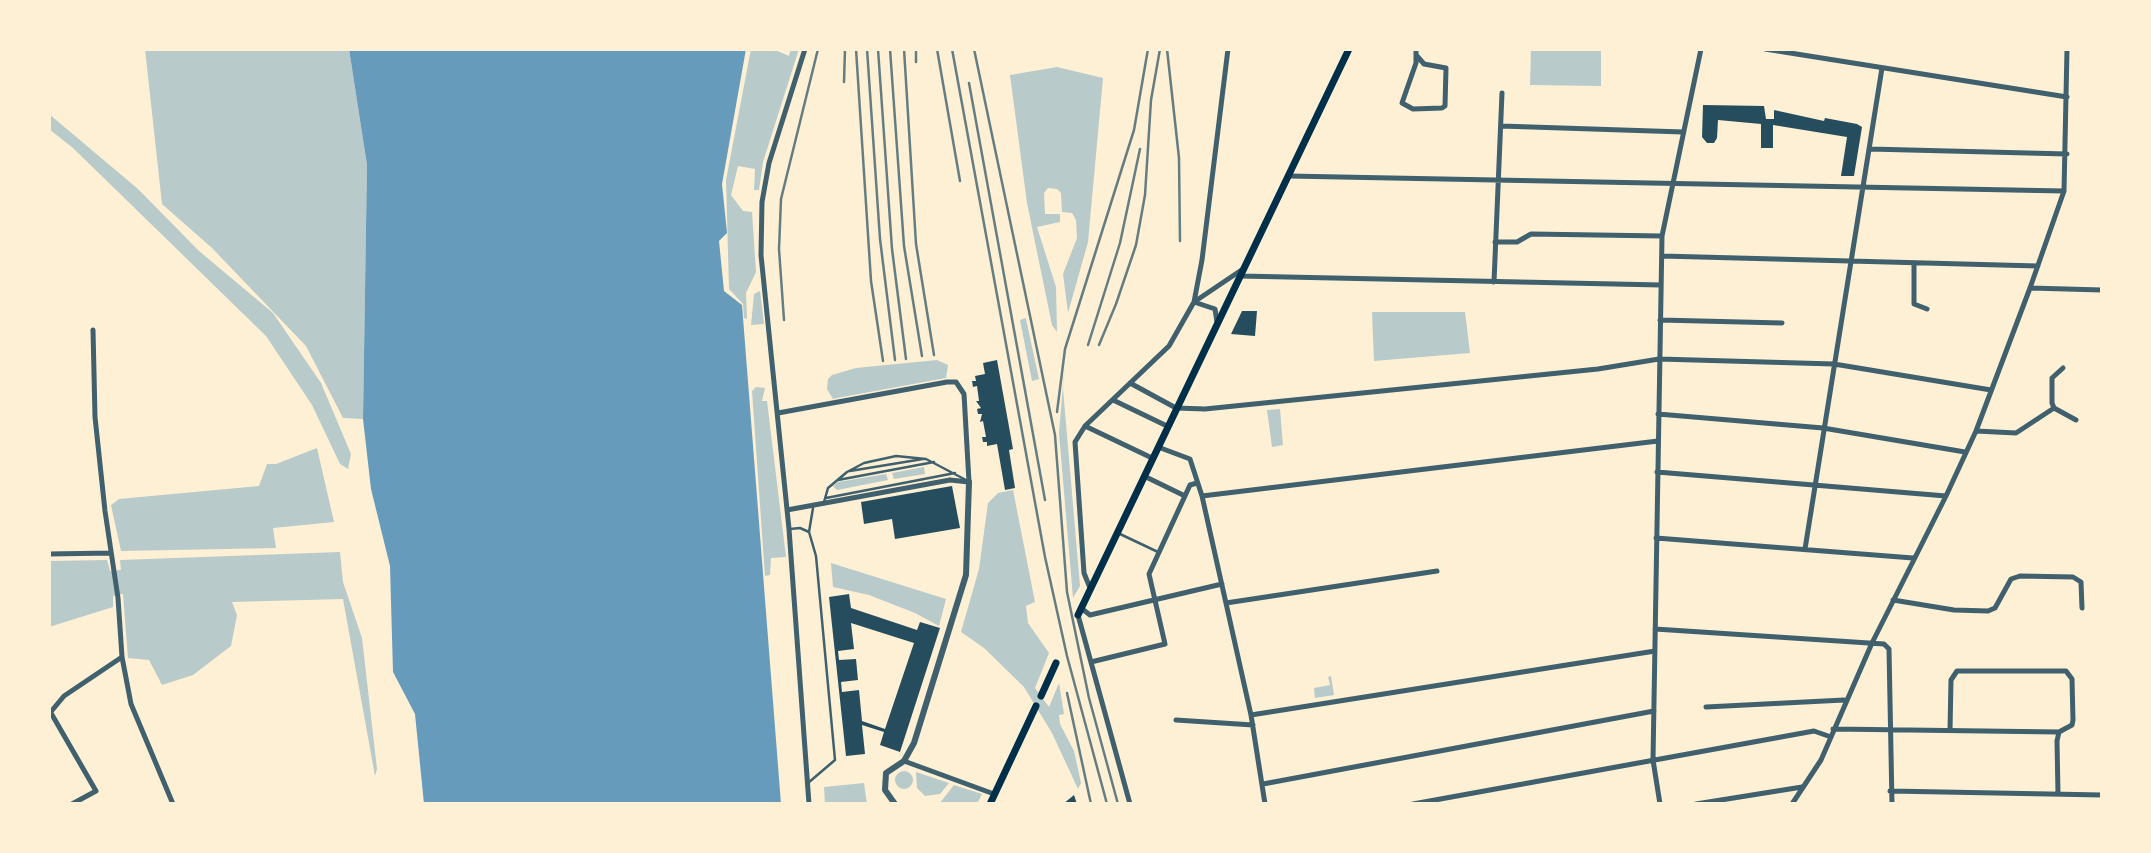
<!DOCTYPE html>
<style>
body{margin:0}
#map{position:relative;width:2151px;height:853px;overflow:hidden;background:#fdf0d5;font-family:Roboto,sans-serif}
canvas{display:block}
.frame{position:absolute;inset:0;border:51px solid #fdf0d5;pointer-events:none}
</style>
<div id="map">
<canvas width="2151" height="853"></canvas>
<div class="frame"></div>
</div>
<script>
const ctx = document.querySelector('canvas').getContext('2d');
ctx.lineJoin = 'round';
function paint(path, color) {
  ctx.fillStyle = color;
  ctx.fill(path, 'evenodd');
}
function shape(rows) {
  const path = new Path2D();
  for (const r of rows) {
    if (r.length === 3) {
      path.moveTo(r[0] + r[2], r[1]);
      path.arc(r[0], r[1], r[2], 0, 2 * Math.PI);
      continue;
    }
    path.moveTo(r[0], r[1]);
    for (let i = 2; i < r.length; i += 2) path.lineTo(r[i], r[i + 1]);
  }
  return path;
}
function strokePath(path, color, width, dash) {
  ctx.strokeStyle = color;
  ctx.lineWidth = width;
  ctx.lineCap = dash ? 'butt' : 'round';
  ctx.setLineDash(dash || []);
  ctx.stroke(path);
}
paint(shape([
 [145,49,349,49,367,165,363,419,343,418,306,346,212,248,162,204],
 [751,49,773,49,789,56,791,49,799,49,763,162,759,190,754,190,755,169,738,166,731,195,743,211,752,212,756,272,746,293,747,319,744,318,743,304,729,289,726,180],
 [1531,49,1601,50,1601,86,1530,85],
 [1057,67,1103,78,1088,242,1068,313,1063,274,1077,238,1076,220,1072,213,1062,212,1061,193,1057,189,1048,188,1044,193,1045,214,1060,214,1060,222,1037,227,1056,287,1057,332,1052,325,1027,203,1010,75],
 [49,114,138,189,199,251,273,313,321,383,351,454,348,469,340,464,312,405,266,336,73,148,49,129],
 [760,291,764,324,751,325,754,294],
 [1372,312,1465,312,1470,353,1374,361],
 [1026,318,1026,319,1039,379,1032,381,1020,320],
 [937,360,948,365,946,378,837,398,833,399,827,389,828,379,832,375,856,368],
 [1065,361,1063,389,1080,586,1073,598,1059,433],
 [756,387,765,388,762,401,767,401,786,557,771,558,770,575,765,576,752,391],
 [1280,409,1283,445,1272,447,1267,410],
 [317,448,334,522,273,528,276,548,121,551,111,505,119,499,259,486,267,464,276,464],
 [924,467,925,474,894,479,892,473],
 [886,474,888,480,837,490,833,486,838,482],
 [1013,490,1035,602,1026,606,1028,623,1049,653,1035,688,1049,707,1059,683,1064,714,1059,715,1060,724,1074,751,1081,783,1078,789,1052,733,1024,687,984,648,961,632,979,569,988,503,998,493],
 [340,552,343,582,362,638,377,769,375,776,343,599,232,602,237,615,231,646,193,675,162,685,149,660,128,658,123,594,113,596,113,607,49,627,49,561,107,560,110,571,121,570,120,560],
 [831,563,946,599,939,626,915,613,869,595,833,587],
 [1331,676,1334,695,1315,698,1314,688,1330,685,1328,677],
 [904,780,9],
 [916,772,949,783,940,794,925,796,917,788],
 [864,783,867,804,825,804,824,787],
 [954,785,982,794,977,804,939,804]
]), '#b9caca');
paint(shape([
 [349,49,746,49,722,184,727,233,719,241,724,291,742,305,781,804,424,804,415,714,393,672,390,566,371,489,363,419,367,165]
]), '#669bbc');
paint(shape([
 [1703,105,1764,106,1766,119,1774,119,1774,110,1824,121,1825,118,1857,124,1862,127,1854,176,1841,176,1847,137,1773,125,1773,148,1761,148,1761,124,1718,120,1717,138,1714,143,1707,143,1702,137],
 [1242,311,1257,311,1255,336,1231,334],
 [997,360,1013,449,1009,450,1015,488,1005,490,997,444,987,446,987,442,983,442,982,437,986,437,983,421,980,422,982,414,978,414,977,409,981,408,976,401,979,401,977,386,973,387,972,381,976,381,975,376,985,374,983,363],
 [952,486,960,528,895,539,892,519,864,524,861,502],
 [849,594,851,608,917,630,920,622,940,628,900,752,880,745,884,732,862,725,865,754,846,756,829,597],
 [851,623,914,643,885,729,862,721,859,690,842,692,841,682,858,680,856,659,839,660,838,651,854,649],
 [1074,795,1077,804,1063,804]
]), '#264d5e');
strokePath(shape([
 [850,471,923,459],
 [838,480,934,462],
 [826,498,955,473],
 [824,502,828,488,847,472,864,463,896,456,926,459,966,480],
 [790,529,800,528,809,532,816,556,835,760,808,783],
 [809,532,813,508],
 [1120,534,1158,552]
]), '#3f606c', 2.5);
strokePath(shape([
 [805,49,769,163,762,202,761,255,789,529,809,804],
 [1416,49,1416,63,1402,103,1413,109,1442,108,1445,106,1446,68,1424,64,1417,56],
 [1765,49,2067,97],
 [1501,126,1683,132],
 [1870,149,2067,154],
 [1288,176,2064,191],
 [1495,242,1517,242,1531,234,1662,236],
 [1662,256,2038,266],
 [1914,263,1914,304,1927,309],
 [1240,276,1661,285],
 [1494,282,1502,93],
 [2030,288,2102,290],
 [1194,302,1243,269],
 [1194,302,1215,309,1217,322],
 [1660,320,1782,323],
 [93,330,95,417,105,511,118,598,122,657,131,704,173,804],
 [2063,368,2052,378,2052,403,2054,408,2076,420],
 [1130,383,1176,408,1205,409,1598,369,1659,359,1834,364,1991,390],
 [1113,400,1167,426],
 [778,413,947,382,956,382,964,394,969,482,950,480,787,510],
 [1658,414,1823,428,1965,452],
 [1085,426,1152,458],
 [1976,431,2016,433,2054,408],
 [1158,447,1190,459,1202,496,1251,715,1265,804],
 [1657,472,1946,496],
 [1144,476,1185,496],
 [1202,496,1658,441],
 [1656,538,1913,558],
 [1805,549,1882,68],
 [49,554,111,553],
 [1090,588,1084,573,1075,442,1085,426,1169,346,1194,302,1202,260,1228,49],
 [1893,600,1954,610,1988,611,1995,608,2011,579,2020,576,2073,577,2081,582,2082,608],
 [1226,603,1437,571],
 [1081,608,1090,615,1222,584],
 [1078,615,1130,804],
 [1655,629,1884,644,1889,649,1892,804],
 [1091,662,1165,644,1149,574,1190,485,1197,483],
 [1706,707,1844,700],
 [51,713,96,791,72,804],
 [49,714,64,696,122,657],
 [1251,715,1655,651],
 [1176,720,1253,725],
 [1833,729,2059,732],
 [1950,730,1951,680,1957,671,2066,671,2072,679,2073,720,2072,725,2059,732,2057,741,2058,794],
 [904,761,994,794],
 [1263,784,1654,711],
 [1890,791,2102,795],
 [1413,804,1814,731,1831,737],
 [1660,804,1653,760,1662,236,1701,49],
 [1696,804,1802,787],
 [1792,804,1821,760,1872,643,1946,496,1976,431,2030,288,2064,191,2067,49]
]), '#3f606c', 5);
strokePath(shape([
 [895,804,885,790,886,773,904,761,914,743,966,575,969,482]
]), '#3f606c', 6);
strokePath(shape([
 [1078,615,1349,49],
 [1041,696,1056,663],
 [990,804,1036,706]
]), '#003049', 7);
strokePath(shape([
 [856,49,871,281,883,361],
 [867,49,880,239,895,360],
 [878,49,892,249,906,359],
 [890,49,904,246,922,356],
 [904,49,916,244,934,355],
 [937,49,960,181],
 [952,49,1045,557,1067,656,1107,804],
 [974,49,1055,435,1067,592,1089,698,1118,804],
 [1167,49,1179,158,1180,241],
 [916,62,916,49],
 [844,82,845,49],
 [969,83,1045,500],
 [784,320,779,249,781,199,818,49],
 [1088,345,1120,243,1140,149],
 [1099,345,1116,304,1136,245,1145,195,1151,100,1160,49],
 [1057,412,1065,349,1134,130,1148,49],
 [1067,693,1091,804]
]), '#657d81', 2.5);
</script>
